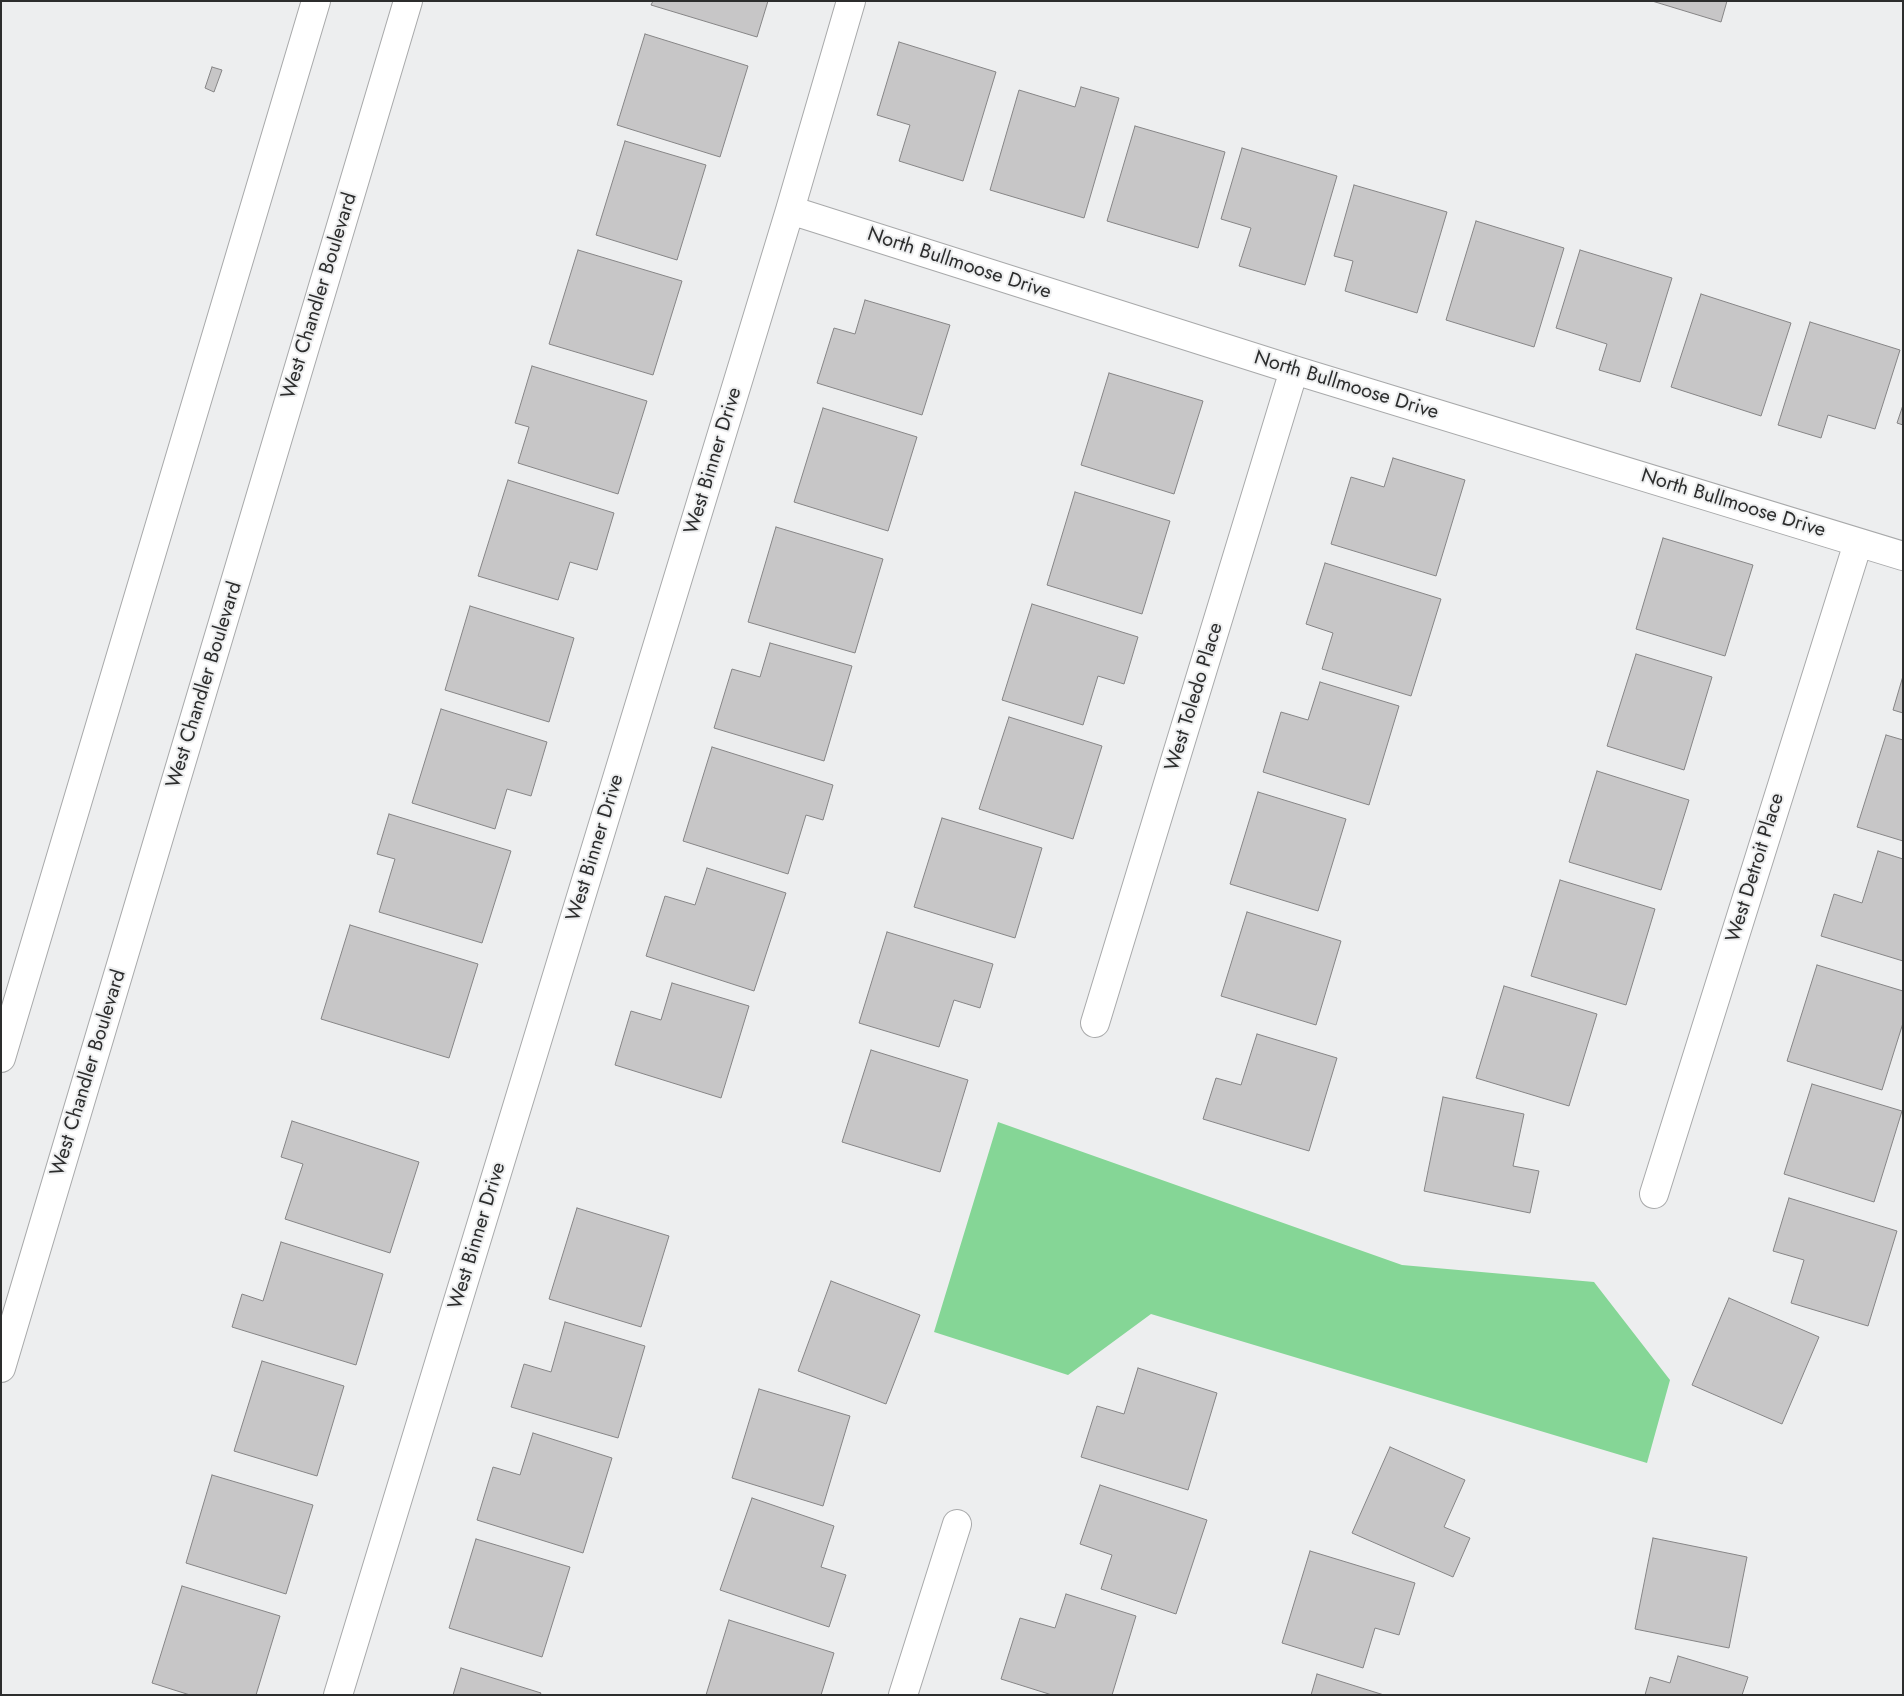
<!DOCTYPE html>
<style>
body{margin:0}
#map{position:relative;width:1904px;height:1696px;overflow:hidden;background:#edeeef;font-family:Jost,sans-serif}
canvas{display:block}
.frame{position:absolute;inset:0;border:2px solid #2c2d2d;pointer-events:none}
</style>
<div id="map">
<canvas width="1904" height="1696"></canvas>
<div class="frame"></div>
</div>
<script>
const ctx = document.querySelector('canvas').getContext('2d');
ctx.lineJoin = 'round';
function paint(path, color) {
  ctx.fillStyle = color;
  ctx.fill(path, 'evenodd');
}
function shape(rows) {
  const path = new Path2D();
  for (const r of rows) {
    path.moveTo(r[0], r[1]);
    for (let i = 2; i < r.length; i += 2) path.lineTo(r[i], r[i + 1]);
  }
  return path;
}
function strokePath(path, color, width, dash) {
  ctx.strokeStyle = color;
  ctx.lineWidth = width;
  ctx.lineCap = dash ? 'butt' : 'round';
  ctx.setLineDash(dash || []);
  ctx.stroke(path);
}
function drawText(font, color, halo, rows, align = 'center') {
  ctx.font = font + ' Jost,sans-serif';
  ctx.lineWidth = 4;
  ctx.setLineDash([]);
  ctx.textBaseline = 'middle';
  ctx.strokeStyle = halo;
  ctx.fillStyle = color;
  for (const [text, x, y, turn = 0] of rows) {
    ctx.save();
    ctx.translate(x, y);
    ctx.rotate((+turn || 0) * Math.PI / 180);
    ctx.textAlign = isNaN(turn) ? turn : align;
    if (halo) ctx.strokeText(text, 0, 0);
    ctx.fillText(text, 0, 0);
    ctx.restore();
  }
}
paint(shape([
 [998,1122,1402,1265,1594,1282,1670,1380,1647,1463,1151,1314,1068,1375,934,1332]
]), '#85d696');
const building = shape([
 [653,1,768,1,757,37,651,5,653,1],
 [1652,1,1727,1,1721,22,1652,1],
 [645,34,748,66,720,157,617,125,645,34],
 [899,42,996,72,963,181,899,161,910,125,877,115,899,42],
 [212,67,222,70,214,92,205,88,212,67],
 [1081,87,1119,98,1084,218,990,190,1019,90,1075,107,1081,87],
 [1135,126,1225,152,1198,248,1107,221,1135,126],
 [625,141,706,165,677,260,596,235,625,141],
 [1242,148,1337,176,1305,285,1239,266,1251,228,1221,219,1242,148],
 [1354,185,1447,212,1417,313,1345,291,1353,261,1334,256,1354,185],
 [1476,221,1564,248,1534,347,1446,320,1476,221],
 [578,250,682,281,653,375,549,344,578,250],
 [1580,250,1672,278,1640,382,1599,370,1607,344,1556,328,1580,250],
 [1701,294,1791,323,1761,416,1671,387,1701,294],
 [865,300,950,325,922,415,817,383,834,328,855,334,865,300],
 [1810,322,1900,350,1875,429,1828,415,1821,438,1778,425,1810,322],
 [532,366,647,401,618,494,518,463,529,427,515,423,532,366],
 [1109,373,1203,401,1174,494,1081,465,1109,373],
 [1903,405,1903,425,1897,423,1903,405],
 [823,408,917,437,888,531,794,502,823,408],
 [1393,458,1465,480,1436,576,1331,544,1351,477,1384,487,1393,458],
 [508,480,614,513,597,570,570,562,558,600,478,576,508,480],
 [1075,492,1170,521,1142,614,1047,585,1075,492],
 [776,527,883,559,855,653,748,622,776,527],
 [1663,538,1753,565,1725,656,1636,629,1663,538],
 [1325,563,1441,599,1411,696,1322,669,1333,633,1306,624,1325,563],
 [1032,604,1138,637,1124,684,1098,676,1083,725,1002,700,1032,604],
 [470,606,574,638,549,722,445,690,470,606],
 [770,643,852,666,824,761,714,728,732,669,760,677,770,643],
 [1636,654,1712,677,1684,770,1607,746,1636,654],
 [1903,676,1903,713,1893,710,1903,676],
 [1320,682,1399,706,1369,805,1263,772,1281,712,1308,720,1320,682],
 [441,709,547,742,531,796,507,789,495,829,412,803,441,709],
 [1009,717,1102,746,1073,839,979,809,1009,717],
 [1886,735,1903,740,1903,841,1857,827,1886,735],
 [712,747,833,785,823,820,806,815,788,874,683,841,712,747],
 [1597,771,1689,800,1661,890,1569,862,1597,771],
 [1258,792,1346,819,1318,911,1230,884,1258,792],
 [389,814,511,851,482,943,379,912,395,859,377,854,389,814],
 [942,818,1042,848,1015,938,914,907,942,818],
 [1878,851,1903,859,1903,961,1821,936,1834,894,1862,903,1878,851],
 [707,868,786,893,754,991,646,956,665,896,695,905,707,868],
 [1560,880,1655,909,1626,1005,1531,976,1560,880],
 [1247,912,1341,941,1316,1025,1221,996,1247,912],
 [350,925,478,964,449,1058,321,1019,350,925],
 [887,932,993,964,980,1008,954,1000,939,1047,859,1023,887,932],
 [1817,965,1903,991,1903,1023,1882,1090,1787,1061,1817,965],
 [672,983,749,1006,721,1098,615,1065,631,1011,661,1020,672,983],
 [1504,986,1597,1014,1569,1106,1476,1078,1504,986],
 [1257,1034,1337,1058,1309,1151,1203,1119,1216,1078,1241,1085,1257,1034],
 [871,1050,968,1080,940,1172,842,1142,871,1050],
 [1812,1084,1902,1111,1874,1202,1784,1174,1812,1084],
 [1443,1097,1524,1114,1513,1166,1539,1171,1530,1213,1424,1191,1443,1097],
 [292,1121,419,1162,390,1253,285,1219,303,1164,281,1157,292,1121],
 [1789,1198,1897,1231,1868,1326,1791,1303,1804,1260,1773,1251,1789,1198],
 [577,1208,669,1236,641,1327,549,1299,577,1208],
 [281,1242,383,1274,356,1365,232,1327,242,1294,263,1301,281,1242],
 [831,1281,920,1315,886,1404,798,1371,831,1281],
 [1729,1298,1819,1337,1782,1424,1692,1385,1729,1298],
 [565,1322,645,1346,618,1438,511,1407,524,1364,551,1372,565,1322],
 [262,1361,344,1386,317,1476,234,1451,262,1361],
 [1138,1368,1217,1393,1188,1490,1081,1457,1097,1406,1124,1414,1138,1368],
 [759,1389,850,1416,823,1506,732,1478,759,1389],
 [533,1433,612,1458,583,1553,477,1520,493,1467,520,1475,533,1433],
 [1390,1447,1465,1480,1444,1527,1470,1538,1453,1577,1352,1533,1390,1447],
 [212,1475,313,1505,286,1594,186,1563,212,1475],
 [1100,1485,1207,1520,1176,1614,1101,1589,1112,1555,1080,1544,1100,1485],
 [752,1498,834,1526,821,1567,846,1575,829,1627,720,1590,752,1498],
 [1653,1538,1747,1557,1729,1648,1635,1629,1653,1538],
 [476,1539,570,1567,542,1657,449,1628,476,1539],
 [1310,1551,1415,1583,1399,1635,1375,1628,1363,1668,1282,1643,1310,1551],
 [182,1586,280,1616,256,1695,190,1695,152,1683,182,1586],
 [1066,1594,1136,1616,1112,1695,1052,1695,1001,1679,1020,1618,1055,1628,1066,1594],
 [729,1620,834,1653,821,1695,706,1695,729,1620],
 [1678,1656,1748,1677,1742,1695,1645,1695,1650,1677,1670,1683,1678,1656],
 [461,1668,541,1693,540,1695,453,1695,461,1668],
 [1317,1674,1384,1695,1311,1695,1317,1674]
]);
paint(building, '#c7c6c7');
strokePath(building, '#868586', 1);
const street = shape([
 [790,210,1294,370,1903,556],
 [1095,1023,1294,370],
 [1654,1194,1858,543],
 [338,1695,790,210,851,1],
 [903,1695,957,1524]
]);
const secondary = shape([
 [1,1058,316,1],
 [1,1368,408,1]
]);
strokePath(street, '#a8a9aa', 30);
strokePath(secondary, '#a8a9aa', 30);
strokePath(street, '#fff', 28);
strokePath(secondary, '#fff', 28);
drawText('20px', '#2c2d2d', '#edeeef', [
 ["North Bullmoose Drive",959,264,18],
 ["West Chandler Boulevard",320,296,-73],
 ["North Bullmoose Drive",1346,386,17],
 ["West Binner Drive",714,461,-73],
 ["North Bullmoose Drive",1733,504,17],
 ["West Chandler Boulevard",205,685,-73],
 ["West Toledo Place",1195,697,-73],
 ["West Binner Drive",596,848,-73],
 ["West Detroit Place",1756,868,-73],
 ["West Chandler Boulevard",89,1073,-73],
 ["West Binner Drive",478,1236,-73]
]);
</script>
